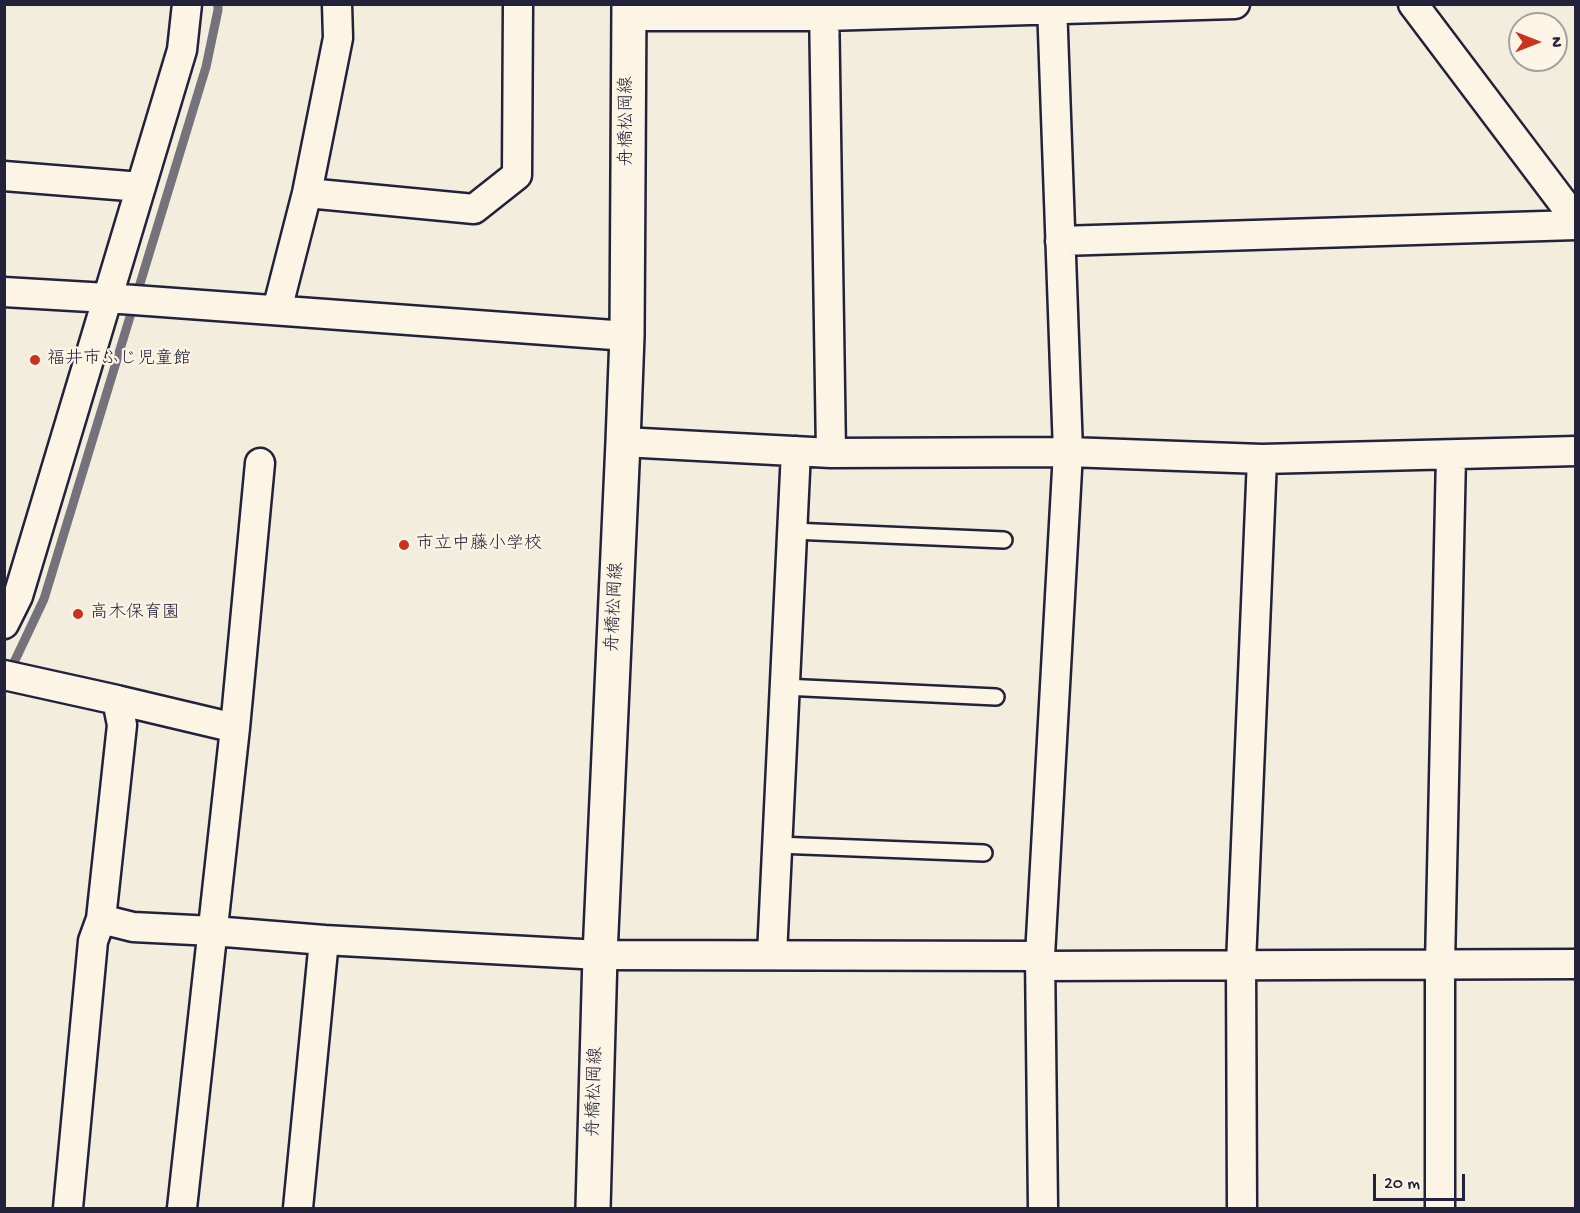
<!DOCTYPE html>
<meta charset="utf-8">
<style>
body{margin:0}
#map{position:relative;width:1580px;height:1213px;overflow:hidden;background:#f3edde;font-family:"Gochi Hand",sans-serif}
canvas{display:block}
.frame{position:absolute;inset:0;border:6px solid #22223b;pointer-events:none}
.north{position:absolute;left:1508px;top:12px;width:60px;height:60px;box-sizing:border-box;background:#fcf5e5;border:2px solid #a5a1a1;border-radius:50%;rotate:90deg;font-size:16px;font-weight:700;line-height:24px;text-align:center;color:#22223b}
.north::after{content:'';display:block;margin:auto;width:21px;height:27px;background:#c8321e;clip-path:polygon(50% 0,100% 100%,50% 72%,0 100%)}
.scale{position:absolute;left:1373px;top:1174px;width:92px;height:27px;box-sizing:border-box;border:3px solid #22223b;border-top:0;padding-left:8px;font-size:18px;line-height:21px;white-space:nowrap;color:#22223b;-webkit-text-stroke:4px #fcf5e5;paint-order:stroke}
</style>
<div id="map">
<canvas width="1580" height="1213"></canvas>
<div class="frame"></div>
<div class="north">N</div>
<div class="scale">20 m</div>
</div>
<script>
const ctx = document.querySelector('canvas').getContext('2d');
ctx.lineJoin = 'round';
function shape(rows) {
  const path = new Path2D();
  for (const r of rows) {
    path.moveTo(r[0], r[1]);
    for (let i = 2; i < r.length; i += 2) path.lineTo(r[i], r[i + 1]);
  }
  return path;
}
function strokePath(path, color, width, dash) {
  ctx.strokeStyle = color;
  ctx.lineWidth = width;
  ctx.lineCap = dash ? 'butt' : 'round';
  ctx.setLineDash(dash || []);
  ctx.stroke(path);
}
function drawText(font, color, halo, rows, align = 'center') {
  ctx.font = font + ' "Gochi Hand","Klee One",sans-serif';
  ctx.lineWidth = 4.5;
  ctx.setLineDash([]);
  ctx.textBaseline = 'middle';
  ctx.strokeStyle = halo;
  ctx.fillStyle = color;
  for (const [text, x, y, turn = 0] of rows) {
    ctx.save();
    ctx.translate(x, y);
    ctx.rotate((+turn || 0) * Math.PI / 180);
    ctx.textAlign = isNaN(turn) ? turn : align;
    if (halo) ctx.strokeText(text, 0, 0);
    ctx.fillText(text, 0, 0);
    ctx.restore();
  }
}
strokePath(shape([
 [9,673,44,599,206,67,218,10,218,4]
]), '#75727b', 9);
const service = shape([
 [792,531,1004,540],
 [784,687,996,697],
 [777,845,984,853]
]);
const minor = shape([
 [824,4,831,453],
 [1413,4,1576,220],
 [629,16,825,16,1235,4],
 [4,176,141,187],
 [307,193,474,209,517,175,518,4],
 [1060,241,1576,225],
 [4,292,107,298,627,336],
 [277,310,307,193,338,38,337,4],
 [623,442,831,453,1068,452,1262,459,1576,451],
 [4,624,18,596,182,50,187,4],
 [4,675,117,700,122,725,101,919,133,927,213,931,324,940,600,955,1040,956],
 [117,700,235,728,182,1208],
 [235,728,260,463],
 [772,955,796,451],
 [1040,966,1576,964],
 [68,1208,93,941,101,919],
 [298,1208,324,940],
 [1043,1208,1040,956,1068,452,1052,4],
 [1242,1208,1241,964,1262,459],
 [1440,1208,1440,964,1451,455]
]);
const secondary = shape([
 [593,1208,600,955,623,442,627,336,629,4]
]);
strokePath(service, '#22223b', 20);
strokePath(minor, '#22223b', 33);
strokePath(secondary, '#22223b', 38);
strokePath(service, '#fcf5e5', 15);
strokePath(minor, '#fcf5e5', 28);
strokePath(secondary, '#fcf5e5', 33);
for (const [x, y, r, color] of [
 [35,360,6,"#c8321e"],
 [404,545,6,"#c8321e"],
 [78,614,6,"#c8321e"]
]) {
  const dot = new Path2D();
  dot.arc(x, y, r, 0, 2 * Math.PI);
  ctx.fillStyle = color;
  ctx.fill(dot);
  strokePath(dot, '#fcf5e5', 2);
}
drawText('18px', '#22223b', '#fcf5e5', [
 ["舟橋松岡線",628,121,-90],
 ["舟橋松岡線",616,607,-87],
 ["舟橋松岡線",596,1092,-88]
]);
drawText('18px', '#22223b', '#fcf5e5', [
 ["福井市ふじ児童館",47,360],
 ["市立中藤小学校",416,545],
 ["高木保育園",90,614]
], 'left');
</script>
